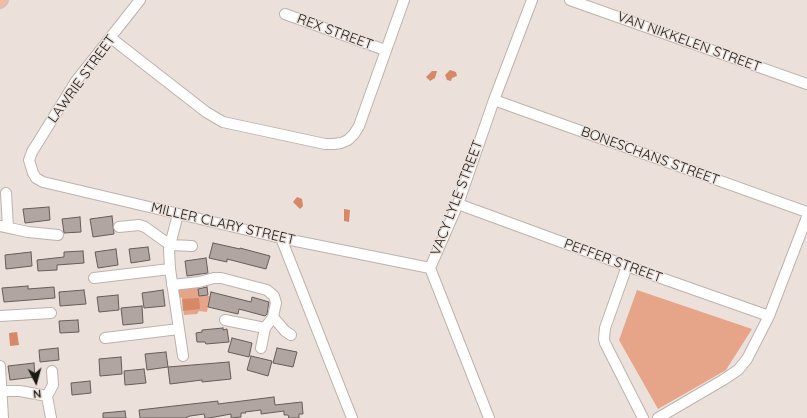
<!DOCTYPE html>
<style>
body{margin:0}
#map{position:relative;width:807px;height:418px;overflow:hidden;background:#ece0db;font-family:Quicksand,sans-serif}
canvas{display:block}
.north{position:absolute;left:16px;top:362px;width:40px;height:40px;-webkit-text-stroke:3px #ece0db;paint-order:stroke;rotate:174deg;font-size:11px;font-weight:700;line-height:16px;text-align:center;color:#1c1816}
.north::after{content:'';display:block;margin:auto;width:14px;height:18px;background:#1c1816;clip-path:polygon(50% 0,100% 100%,50% 72%,0 100%)}
</style>
<div id="map">
<canvas width="807" height="418"></canvas>
<div class="north">N</div>
</div>
<script>
const ctx = document.querySelector('canvas').getContext('2d');
ctx.lineJoin = 'round';
function paint(path, color) {
  ctx.fillStyle = color;
  ctx.fill(path, 'evenodd');
}
function shape(rows) {
  const path = new Path2D();
  for (const r of rows) {
    path.moveTo(r[0], r[1]);
    for (let i = 2; i < r.length; i += 2) path.lineTo(r[i], r[i + 1]);
  }
  return path;
}
function strokePath(path, color, width, dash) {
  ctx.strokeStyle = color;
  ctx.lineWidth = width;
  ctx.lineCap = dash ? 'butt' : 'round';
  ctx.setLineDash(dash || []);
  ctx.stroke(path);
}
function drawText(font, color, halo, rows, align = 'center') {
  ctx.font = font + ' Quicksand,sans-serif';
  ctx.lineWidth = 3;
  ctx.setLineDash([]);
  ctx.textBaseline = 'middle';
  ctx.strokeStyle = halo;
  ctx.fillStyle = color;
  for (const [text, x, y, turn = 0] of rows) {
    ctx.save();
    ctx.translate(x, y);
    ctx.rotate((+turn || 0) * Math.PI / 180);
    ctx.textAlign = isNaN(turn) ? turn : align;
    if (halo) ctx.strokeText(text, 0, 0);
    ctx.fillText(text, 0, 0);
    ctx.restore();
  }
}
paint(shape([
 [180,288,198,288,199,296,210,296,207,312,199,311,197,314,184,315,182,298,179,297,178,290],
 [637,290,752,329,726,370,658,409,619,340]
]), '#e6a588');
paint(shape([
 [450,70,456,72,457,76,452,78,451,81,447,80,445,75],
 [432,71,437,71,435,78,430,81,426,77],
 [297,197,302,199,303,206,300,209,293,202],
 [344,209,350,210,349,222,344,221],
 [199,298,200,309,183,311,182,299],
 [17,332,19,345,10,346,9,333]
]), '#d58966');
const building = shape([
 [49,207,50,220,25,223,23,209,49,207],
 [112,216,114,234,93,237,90,219,112,216],
 [80,217,81,232,64,233,62,219,80,217],
 [213,243,240,249,240,248,270,256,266,269,227,259,227,262,209,258,213,243],
 [148,247,150,260,131,263,129,249,148,247],
 [116,249,118,265,98,268,95,252,116,249],
 [83,251,84,263,57,265,57,270,38,271,37,260,64,257,64,252,83,251],
 [31,252,32,266,6,269,5,255,31,252],
 [206,258,208,273,187,276,185,261,206,258],
 [28,286,28,289,54,287,55,298,4,302,2,288,28,286],
 [207,287,208,295,199,296,198,289,207,287],
 [84,290,86,304,60,306,59,292,84,290],
 [163,290,165,306,144,308,142,293,163,290],
 [211,292,251,302,252,297,269,302,267,314,265,316,239,309,238,314,208,307,211,292],
 [118,295,119,310,99,312,97,297,118,295],
 [142,306,143,323,123,325,121,308,142,306],
 [78,320,79,332,60,333,59,321,78,320],
 [223,328,223,330,227,329,229,342,206,344,205,342,197,342,196,333,202,332,202,330,223,328],
 [232,338,252,343,249,357,228,352,232,338],
 [58,348,59,360,40,362,39,350,58,348],
 [277,348,297,352,293,367,273,363,277,348],
 [166,352,168,367,147,370,145,354,166,352],
 [251,356,272,361,268,376,247,370,251,356],
 [121,357,122,374,100,376,99,359,121,357],
 [229,362,231,379,202,382,202,380,170,384,168,367,229,362],
 [34,363,35,377,10,380,8,366,34,363],
 [144,369,146,383,125,385,124,371,144,369],
 [90,381,91,393,72,395,71,383,90,381],
 [274,397,275,405,302,402,303,414,299,414,299,418,289,418,288,415,284,415,284,411,261,414,261,410,245,412,246,413,241,413,241,417,231,418,231,414,209,418,205,418,204,414,190,416,185,418,140,418,139,410,218,401,218,404,274,397],
 [125,411,126,418,103,418,103,413,125,411]
]);
paint(building, '#b0a5a0');
strokePath(building, '#665c58', 1);
const minor = shape([
 [140,0,76,81,32,152,29,160,33,173,36,178,43,182,281,238,430,268],
 [570,0,807,84],
 [285,14,385,50],
 [111,38,206,112,223,122,325,144,334,144,341,143,348,140,354,134,359,126,404,0],
 [494,100,807,212],
 [6,193,8,227],
 [458,204,627,266,769,316],
 [0,226,28,232,58,235],
 [119,227,139,225,145,227,170,245,192,246],
 [281,238,352,418],
 [627,266,605,328,604,339,605,343,643,418],
 [94,278,170,269],
 [172,285,199,282,214,278,221,278,267,290,274,296,276,303,273,317,265,328,225,320],
 [0,316,51,313],
 [273,317,285,331,291,335],
 [179,329,183,356],
 [105,338,179,329,170,269,169,249,178,214],
 [261,348,265,328],
 [0,366,3,418],
 [2,391,20,391,47,396,51,418],
 [47,396,53,385,52,371],
 [489,418,430,268,458,204,494,100,532,0],
 [658,418,723,380,738,370,747,359,769,316,807,217]
]);
const major = shape([
 [0,2,2,0]
]);
strokePath(minor, '#bdb2ad', 12);
strokePath(major, '#c4c3c2', 14);
strokePath(minor, '#fff', 10);
strokePath(major, '#edbda6', 12);
drawText('14px', '#1c1816', '#ece0db', [
 ["REX STREET",335,32,20],
 ["VAN NIKKELEN STREET",689,42,20],
 ["LAWRIE STREET",82,79,-54],
 ["BONESCHANS STREET",650,156,20],
 ["VACY LYLE STREET",457,198,-69],
 ["MILLER CLARY STREET",223,224,13],
 ["PEFFER STREET",613,261,20]
]);
</script>
